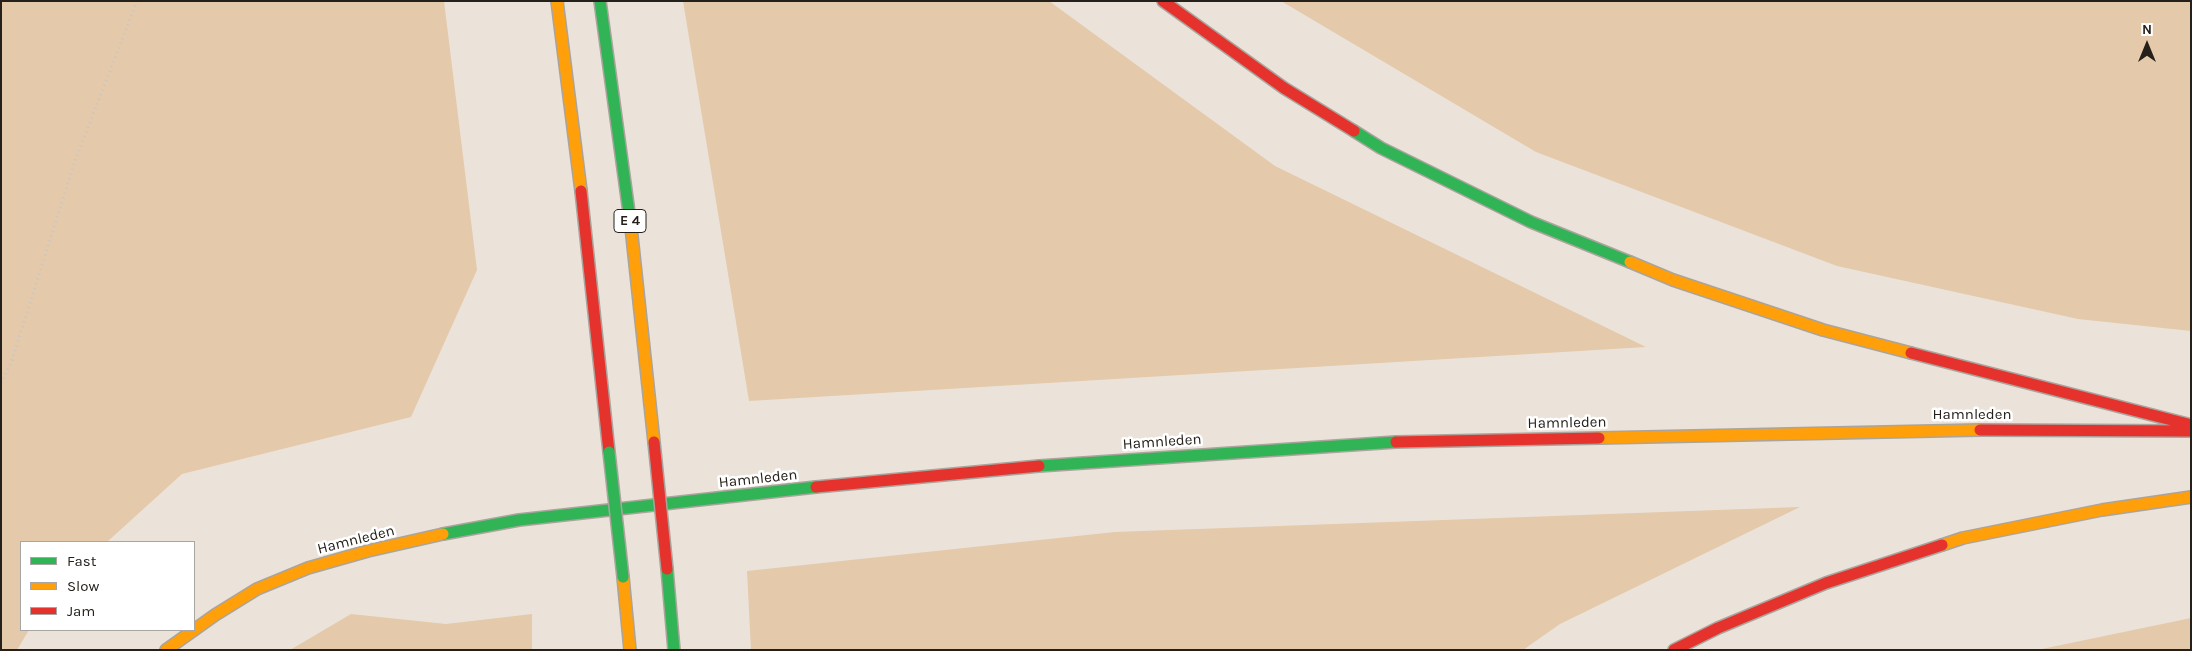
<!DOCTYPE html>
<style>
body{margin:0}
#map{position:relative;width:2192px;height:651px;overflow:hidden;background:#ebe3da;font-family:Karla,sans-serif}
canvas{display:block}
.frame{position:absolute;inset:0;border:2px solid #26201a;pointer-events:none}
.legend{position:absolute;left:20px;top:541px;width:175px;height:90px;box-sizing:border-box;background:#fff;border:1px solid #a8a6a3;margin:0;padding:6px 9px;list-style:none;font-size:15px;color:#26201a}
.legend li{display:flex;align-items:center;gap:10px;height:25px}
.legend b{width:25px;border:1px solid #a8a6a3}
.north{position:absolute;left:2122px;top:20px;width:50px;height:50px;-webkit-text-stroke:4px #fff;paint-order:stroke;rotate:0deg;font-size:14px;font-weight:700;line-height:20px;text-align:center;color:#26201a}
.north::after{content:'';display:block;margin:auto;width:18px;height:22px;background:#26201a;clip-path:polygon(50% 0,100% 100%,50% 72%,0 100%)}
</style>
<div id="map">
<canvas width="2192" height="651"></canvas>
<div class="frame"></div>
<ul class="legend">
<li><b style="height:6px;background:#30b455"></b>Fast</li>
<li><b style="height:6px;background:#ff9f0a"></b>Slow</li>
<li><b style="height:6px;background:#e5322d"></b>Jam</li>
</ul>
<div class="north">N</div>
</div>
<script>
const ctx = document.querySelector('canvas').getContext('2d');
ctx.lineJoin = 'round';
function paint(path, color) {
  ctx.fillStyle = color;
  ctx.fill(path, 'evenodd');
}
function shape(rows) {
  const path = new Path2D();
  for (const r of rows) {
    path.moveTo(r[0], r[1]);
    for (let i = 2; i < r.length; i += 2) path.lineTo(r[i], r[i + 1]);
  }
  return path;
}
function strokePath(path, color, width, dash) {
  ctx.strokeStyle = color;
  ctx.lineWidth = width;
  ctx.lineCap = dash ? 'butt' : 'round';
  ctx.setLineDash(dash || []);
  ctx.stroke(path);
}
function drawText(font, color, halo, rows, align = 'center') {
  ctx.font = font + ' Karla,sans-serif';
  ctx.lineWidth = 5;
  ctx.setLineDash([]);
  ctx.textBaseline = 'middle';
  ctx.strokeStyle = halo;
  ctx.fillStyle = color;
  for (const [text, x, y, turn = 0] of rows) {
    ctx.save();
    ctx.translate(x, y);
    ctx.rotate((+turn || 0) * Math.PI / 180);
    ctx.textAlign = isNaN(turn) ? turn : align;
    if (halo) ctx.strokeText(text, 0, 0);
    ctx.fillText(text, 0, 0);
    ctx.restore();
  }
}
paint(shape([
 [1,1,444,1,477,270,411,417,182,474,107,542,21,542,21,630,29,630,17,650,1,650],
 [683,1,1049,1,1275,166,1646,347,749,401],
 [1281,1,2191,1,2191,331,2078,319,1837,266,1536,152],
 [1800,507,1560,624,1523,650,751,650,747,571,1115,532],
 [351,614,446,624,532,614,532,650,290,650],
 [2191,618,2191,650,2037,650]
]), '#e4c9ab');
const fast = shape([
 [600,1,631,227],
 [1354,131,1381,148,1531,222,1630,262],
 [1039,466,1396,442],
 [443,534,519,520,816,487],
 [667,569,674,650]
]);
const slow = shape([
 [557,1,581,191],
 [631,227,654,442],
 [1630,262,1673,280,1823,330,1911,353],
 [1599,438,1980,430],
 [1942,545,1963,538,2102,510,2191,497],
 [623,577,630,650],
 [166,650,215,615,257,589,308,568,368,551,443,534]
]);
const jam = shape([
 [1163,1,1284,88,1354,131],
 [581,191,609,452],
 [1911,353,2191,425],
 [1980,430,2191,431],
 [1396,442,1599,438],
 [816,487,1039,466],
 [1674,650,1718,628,1826,583,1942,545]
]);
strokePath(fast, '#aaa49d', 14);
strokePath(slow, '#aaa49d', 14);
strokePath(jam, '#aaa49d', 14);
strokePath(shape([
 [1,383,11,363,75,161,137,1]
]), '#c9c6c3', 3, [1, 4]);
strokePath(fast, '#30b455', 11);
strokePath(slow, '#ff9f0a', 11);
strokePath(jam, '#e5322d', 11);
const fastBridge = shape([
 [609,452,623,577]
]);
const jamBridge = shape([
 [654,442,667,569]
]);
strokePath(fastBridge, '#aaa49d', 14, []);
strokePath(jamBridge, '#aaa49d', 14, []);
strokePath(fastBridge, '#30b455', 11);
strokePath(jamBridge, '#e5322d', 11);
for (const [x, y, w] of [
 [630,221,32]
]) {
  const box = new Path2D();
  box.roundRect(x - w / 2, y - 11.5, w, 23, 4);
  ctx.fillStyle = '#fff';
  ctx.fill(box);
  strokePath(box, '#26201a', 1);
}
drawText('bold 14px', '#26201a', null, [
 ["E 4",630,221]
]);
drawText('15px', '#26201a', '#fff', [
 ["Hamnleden",1972,415],
 ["Hamnleden",1567,423,-1],
 ["Hamnleden",1162,442,-4],
 ["Hamnleden",758,479,-6],
 ["Hamnleden",356,540,-14]
]);
</script>
